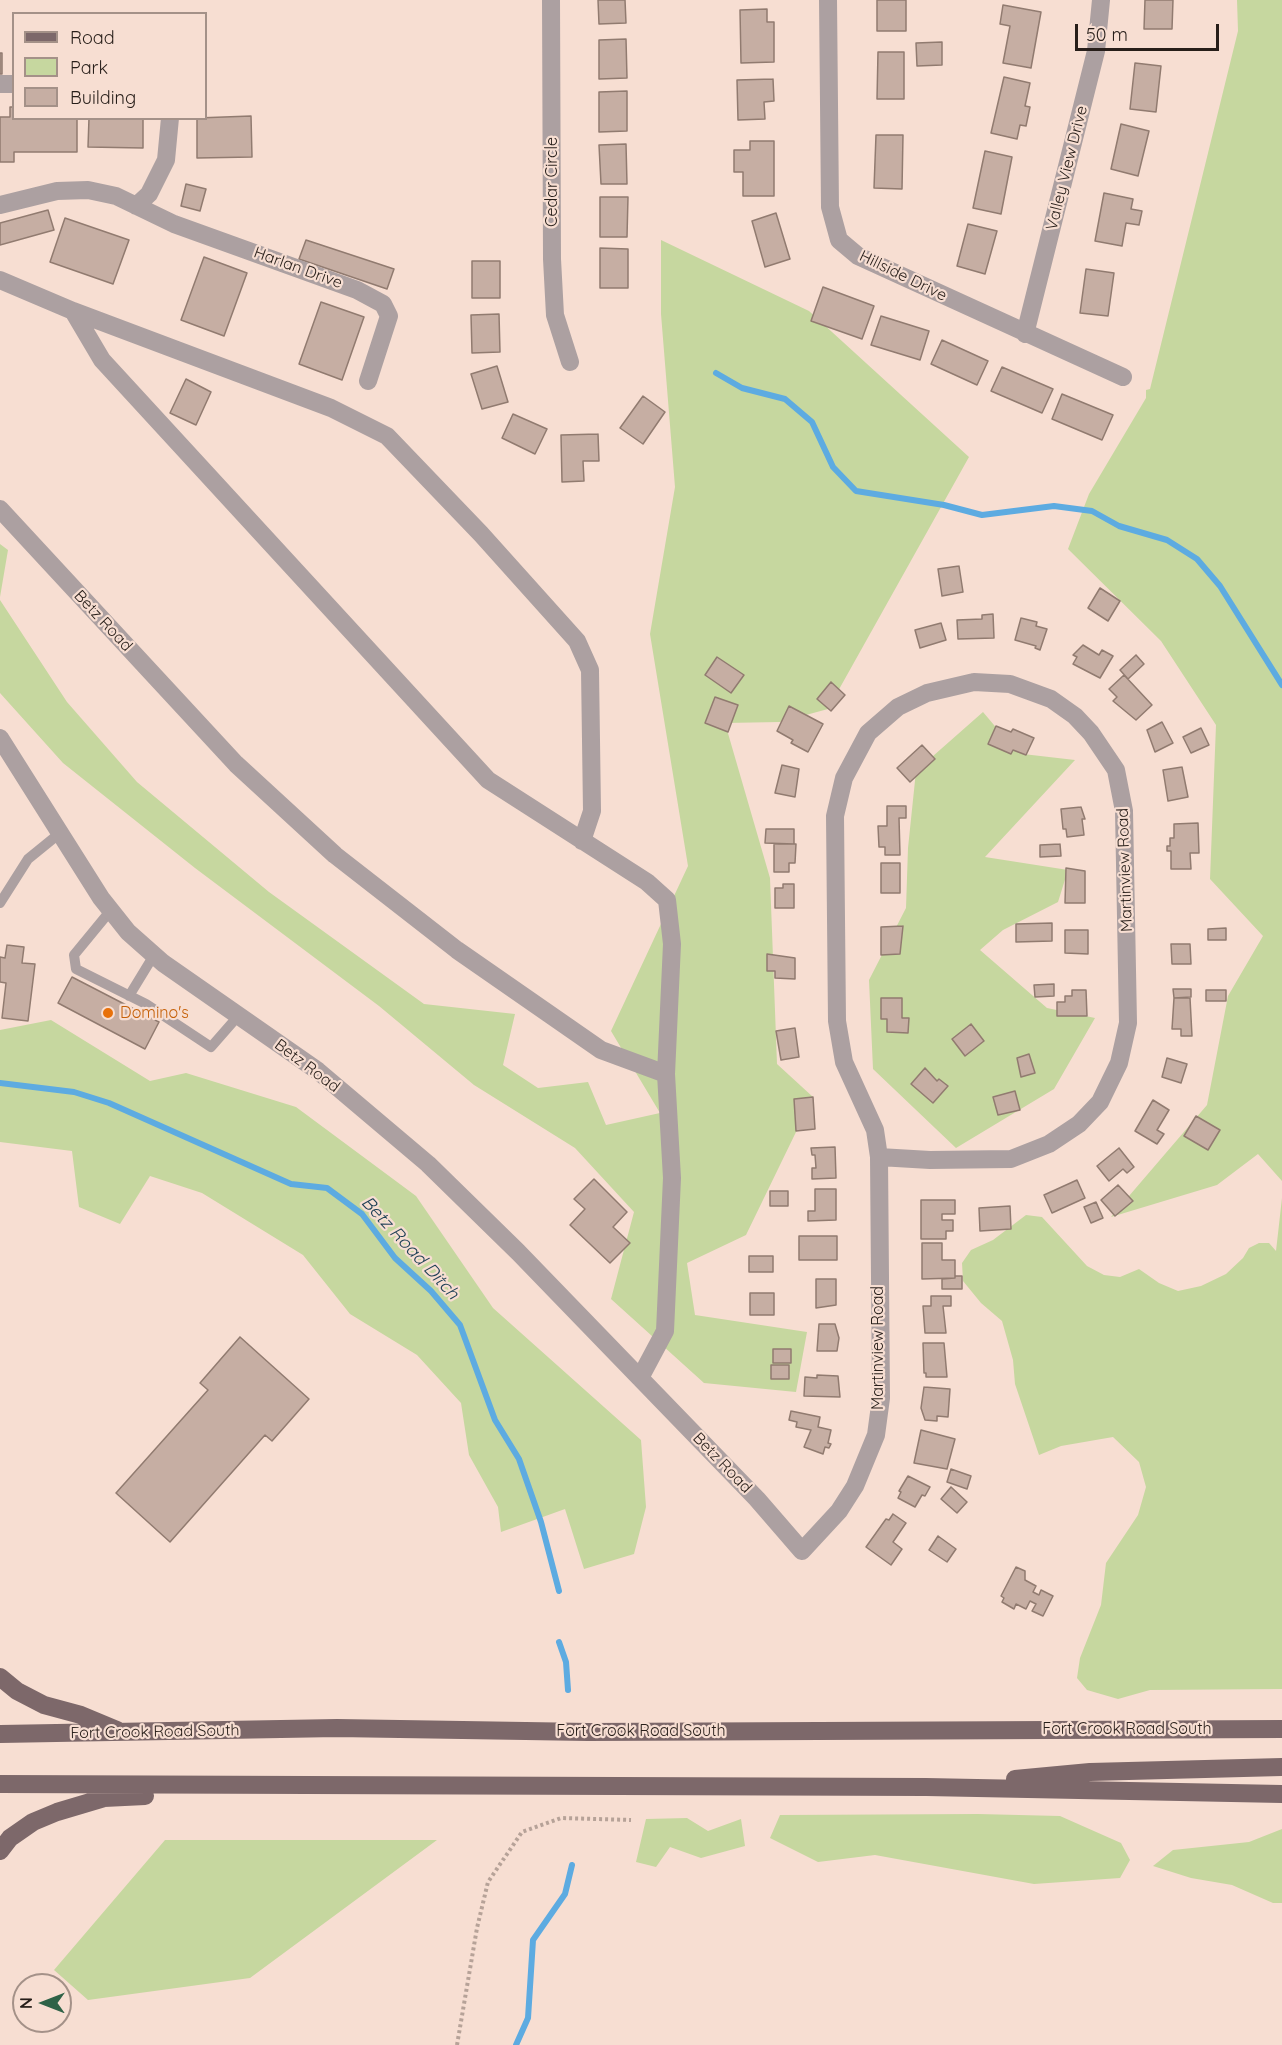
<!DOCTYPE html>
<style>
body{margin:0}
#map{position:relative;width:1282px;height:2045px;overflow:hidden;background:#f7ded2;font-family:Quicksand,sans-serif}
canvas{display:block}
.legend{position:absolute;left:12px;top:12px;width:195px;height:108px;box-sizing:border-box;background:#f7ded2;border:2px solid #a49188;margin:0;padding:8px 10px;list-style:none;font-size:18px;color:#271e19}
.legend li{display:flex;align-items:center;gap:12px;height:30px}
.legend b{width:30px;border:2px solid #a49188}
.north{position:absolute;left:12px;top:1973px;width:60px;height:60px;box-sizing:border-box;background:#f7ded2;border:2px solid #a49188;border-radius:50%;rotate:270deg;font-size:16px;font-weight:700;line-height:24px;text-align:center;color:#271e19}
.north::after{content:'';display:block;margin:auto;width:21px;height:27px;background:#2e6247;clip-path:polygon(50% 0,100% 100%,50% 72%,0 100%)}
.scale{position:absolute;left:1075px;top:24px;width:144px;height:27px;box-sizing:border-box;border:3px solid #271e19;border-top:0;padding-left:8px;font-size:18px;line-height:21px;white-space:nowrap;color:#271e19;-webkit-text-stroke:4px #f7ded2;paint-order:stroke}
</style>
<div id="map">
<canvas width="1282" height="2045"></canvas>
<ul class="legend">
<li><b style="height:8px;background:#7d686a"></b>Road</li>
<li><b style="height:16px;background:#c6d79f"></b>Park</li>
<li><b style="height:16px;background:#c6aea3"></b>Building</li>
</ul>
<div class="north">N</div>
<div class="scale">50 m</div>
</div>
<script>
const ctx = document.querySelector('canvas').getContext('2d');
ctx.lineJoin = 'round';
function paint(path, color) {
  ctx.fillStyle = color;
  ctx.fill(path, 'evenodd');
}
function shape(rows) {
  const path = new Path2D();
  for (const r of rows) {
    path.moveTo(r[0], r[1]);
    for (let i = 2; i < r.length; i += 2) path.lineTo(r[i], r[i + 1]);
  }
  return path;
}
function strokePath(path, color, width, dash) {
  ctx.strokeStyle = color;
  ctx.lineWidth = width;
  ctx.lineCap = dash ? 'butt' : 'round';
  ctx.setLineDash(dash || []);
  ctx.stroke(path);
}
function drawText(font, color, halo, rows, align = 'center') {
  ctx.font = font + ' Quicksand,sans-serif';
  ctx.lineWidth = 4.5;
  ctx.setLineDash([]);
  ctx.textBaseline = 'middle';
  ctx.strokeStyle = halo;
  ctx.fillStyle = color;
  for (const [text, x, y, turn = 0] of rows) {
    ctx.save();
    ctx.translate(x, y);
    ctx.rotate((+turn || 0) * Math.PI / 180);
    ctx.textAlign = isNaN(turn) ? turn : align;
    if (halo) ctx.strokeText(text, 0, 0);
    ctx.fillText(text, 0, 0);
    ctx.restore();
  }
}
paint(shape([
 [1237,0,1282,0,1282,1181,1258,1154,1217,1185,1111,1217,1207,1105,1228,996,1263,936,1210,879,1216,725,1161,641,1068,549,1089,494,1146,398,1146,390,1150,389,1238,31],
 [661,240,809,311,969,457,828,709,780,722,725,723,770,878,777,1064,813,1097,746,1235,687,1263,695,1315,807,1332,796,1392,704,1383,611,1299,634,1212,575,1148,474,1085,379,1006,195,868,63,763,0,693,0,600,67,702,137,782,269,892,424,1004,515,1014,503,1065,538,1088,588,1082,606,1125,660,1113,611,1031,688,866,650,634,675,487,661,314],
 [0,544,8,550,0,597],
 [983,712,1010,744,1023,754,1075,760,985,857,1068,870,1058,902,1003,930,980,950,1047,1008,1095,1018,1054,1089,956,1148,873,1069,869,980,906,908,908,848,916,771],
 [51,1020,150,1081,186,1073,296,1107,416,1196,493,1308,641,1440,646,1507,634,1554,584,1569,565,1509,501,1532,498,1507,469,1455,461,1403,417,1355,350,1314,303,1255,202,1193,150,1176,120,1224,79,1207,72,1151,0,1142,0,1030],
 [1282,1198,1282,1689,1150,1690,1118,1699,1087,1690,1077,1678,1080,1658,1101,1605,1106,1563,1138,1515,1146,1487,1139,1462,1113,1437,1061,1446,1039,1455,1015,1384,1013,1360,1002,1321,981,1303,963,1281,962,1263,971,1250,993,1240,1026,1215,1042,1217,1087,1266,1104,1275,1120,1277,1139,1269,1159,1283,1178,1291,1201,1286,1226,1274,1243,1258,1249,1248,1259,1243,1269,1243,1276,1251],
 [978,1814,1060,1816,1121,1843,1130,1860,1120,1878,1034,1884,875,1855,818,1862,770,1838,780,1815],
 [687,1818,708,1831,741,1819,745,1846,701,1858,670,1847,656,1867,636,1862,646,1819],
 [1282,1829,1282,1903,1273,1903,1232,1885,1191,1878,1153,1866,1173,1850,1249,1842],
 [165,1840,437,1840,250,1978,88,2000,54,1970]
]), '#c6d79f');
strokePath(shape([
 [716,373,742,388,785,399,812,422,833,467,856,491,944,505,982,515,1054,506,1092,511,1119,526,1167,540,1197,559,1220,586,1282,685],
 [0,1083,74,1092,109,1103,291,1184,327,1188,362,1214,395,1258,431,1291,460,1325,495,1420,519,1459,541,1522,559,1591],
 [559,1642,566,1662,568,1690],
 [516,2045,528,2018,533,1940,565,1894,572,1865]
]), '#5dabe1', 6);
const building = shape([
 [598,0,625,0,626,23,599,24,598,0],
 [877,0,906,0,906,31,877,31,877,0],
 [1145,0,1173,0,1172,29,1144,29,1145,0],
 [1003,5,1041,12,1031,68,1003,63,1010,26,1000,24,1003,5],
 [767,9,767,22,774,22,774,62,741,63,740,10,767,9],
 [626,39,627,78,599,79,599,40,626,39],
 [942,42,942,65,917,66,916,43,942,42],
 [878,52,904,52,904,99,877,99,878,52],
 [0,53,2,53,2,74,0,74,0,53],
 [1135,63,1161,66,1156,112,1130,109,1135,63],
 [1004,77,1030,83,1025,106,1030,107,1026,126,1020,125,1017,139,991,133,1004,77],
 [773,79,774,101,764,102,765,119,738,120,737,80,773,79],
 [627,91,627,131,599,132,599,92,627,91],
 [10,107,14,107,14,118,77,118,77,152,14,152,14,162,0,162,0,117,10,117,10,107],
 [251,116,252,157,197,158,197,118,251,116],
 [89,118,143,118,143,148,88,147,89,118],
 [1121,124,1149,131,1138,176,1111,169,1121,124],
 [876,135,903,135,902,189,874,188,876,135],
 [750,141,774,141,774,196,743,196,743,172,734,172,734,150,750,150,750,141],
 [626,144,627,184,601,184,599,145,626,144],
 [985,151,1012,157,1001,214,973,208,985,151],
 [186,184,206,189,200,211,181,206,186,184],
 [1104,193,1133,199,1131,209,1142,211,1139,225,1126,223,1122,246,1095,241,1104,193],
 [600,197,628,197,627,237,600,237,600,197],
 [48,210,54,230,0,245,0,223,48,210],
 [776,213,790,259,765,267,752,221,776,213],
 [65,218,129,240,113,284,50,262,65,218],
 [968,224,997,231,985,274,957,266,968,224],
 [306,240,394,269,387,289,299,259,306,240],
 [600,248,628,249,628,288,600,288,600,248],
 [204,257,247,273,224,336,181,320,204,257],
 [472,261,500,261,500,298,472,298,472,261],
 [1086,269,1114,273,1108,316,1080,313,1086,269],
 [823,287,874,306,862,339,811,321,823,287],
 [321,302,364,317,342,380,299,364,321,302],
 [499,314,500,352,472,353,471,315,499,314],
 [881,316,929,331,920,360,871,345,881,316],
 [942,340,988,361,977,385,931,364,942,340],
 [497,366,508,402,482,409,471,374,497,366],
 [1002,367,1053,389,1042,413,991,391,1002,367],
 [186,379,211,392,196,425,170,413,186,379],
 [1062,394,1113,415,1102,440,1052,419,1062,394],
 [643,396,665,412,643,444,620,428,643,396],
 [513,414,547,429,535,454,502,438,513,414],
 [598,434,599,461,583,461,584,481,562,482,561,435,598,434],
 [959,566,963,592,942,596,938,569,959,566],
 [1100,588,1120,601,1108,621,1088,608,1100,588],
 [993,614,994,638,958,639,957,620,982,619,982,615,993,614],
 [1021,618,1037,622,1036,626,1047,629,1040,650,1035,648,1036,646,1015,640,1021,618],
 [941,623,946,640,920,648,915,630,941,623],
 [1083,645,1099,655,1102,650,1113,656,1100,678,1073,664,1077,657,1073,655,1083,645],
 [1136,655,1144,664,1128,679,1120,670,1136,655],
 [717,657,744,675,731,693,705,675,717,657],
 [1124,675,1152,705,1136,720,1113,701,1117,697,1109,689,1124,675],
 [831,682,845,695,831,711,817,699,831,682],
 [715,697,738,705,728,732,705,723,715,697],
 [789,706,823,724,808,752,791,743,793,740,777,731,789,706],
 [1162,722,1173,743,1155,752,1147,730,1162,722],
 [996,726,1011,732,1013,729,1034,738,1026,755,1013,750,1011,754,988,744,996,726],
 [1201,728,1209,745,1191,753,1183,737,1201,728],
 [922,745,935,759,910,782,897,768,922,745],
 [782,765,799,769,795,797,775,793,782,765],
 [1182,767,1188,797,1168,801,1163,770,1182,767],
 [887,806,906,806,906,818,899,818,900,855,885,855,885,847,879,847,878,826,887,826,887,806],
 [1081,807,1085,819,1082,819,1084,835,1067,837,1066,829,1063,829,1061,809,1081,807],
 [1198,823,1199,853,1190,853,1191,869,1171,869,1171,851,1167,851,1167,846,1170,846,1170,838,1174,838,1174,824,1198,823],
 [766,829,794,829,794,844,765,843,766,829],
 [774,844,796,844,795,863,789,863,789,872,774,872,774,844],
 [1060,844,1061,856,1040,857,1040,845,1060,844],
 [881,863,900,863,900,893,881,893,881,863],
 [1066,868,1085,871,1085,903,1065,903,1066,868],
 [783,884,794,884,794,908,775,908,775,888,783,888,783,884],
 [1052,923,1052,941,1016,942,1016,924,1052,923],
 [903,926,900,954,881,955,881,927,903,926],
 [1226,928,1226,940,1208,940,1208,929,1226,928],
 [1065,930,1088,930,1088,954,1065,953,1065,930],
 [1171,944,1190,944,1191,964,1172,964,1171,944],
 [7,945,24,947,22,963,35,964,28,1021,2,1018,6,983,0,982,0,957,5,958,7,945],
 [767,954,795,958,795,979,775,978,775,971,767,971,767,954],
 [72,977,159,1022,145,1049,58,1003,72,977],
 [1054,984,1054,996,1035,997,1034,985,1054,984],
 [1173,989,1191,989,1191,997,1174,998,1173,989],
 [1072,990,1086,990,1087,1016,1057,1016,1057,1002,1065,1002,1065,996,1072,996,1072,990],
 [1206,990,1226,990,1226,1001,1206,1001,1206,990],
 [881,998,902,998,902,1018,909,1018,908,1033,887,1032,887,1019,881,1019,881,998],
 [1174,998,1190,998,1192,1036,1181,1036,1181,1029,1172,1029,1174,998],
 [971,1024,984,1041,965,1056,952,1039,971,1024],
 [795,1028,799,1057,781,1060,776,1031,795,1028],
 [1029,1054,1035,1073,1021,1077,1017,1058,1029,1054],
 [1167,1058,1187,1064,1181,1083,1162,1077,1167,1058],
 [925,1068,937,1081,939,1079,948,1086,933,1103,911,1084,925,1068],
 [1015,1091,1020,1110,998,1115,993,1097,1015,1091],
 [813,1097,815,1129,796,1131,794,1099,813,1097],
 [1153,1100,1169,1110,1157,1130,1164,1134,1157,1144,1135,1131,1153,1100],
 [1196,1116,1220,1130,1208,1150,1184,1136,1196,1116],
 [835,1147,836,1178,812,1179,812,1168,816,1168,815,1155,812,1155,811,1148,835,1147],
 [1119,1148,1134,1167,1127,1173,1123,1169,1109,1181,1097,1166,1119,1148],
 [594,1179,627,1212,613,1227,630,1243,610,1263,570,1225,585,1209,574,1199,594,1179],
 [1077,1180,1085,1198,1052,1213,1044,1195,1077,1180],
 [1118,1185,1133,1201,1115,1216,1101,1200,1118,1185],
 [815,1189,836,1189,836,1220,808,1221,808,1211,815,1211,815,1189],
 [770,1191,788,1191,788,1206,770,1206,770,1191],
 [921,1200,955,1200,955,1214,942,1214,942,1220,953,1220,953,1231,946,1231,946,1239,921,1239,921,1200],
 [1096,1202,1103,1218,1091,1223,1084,1207,1096,1202],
 [1010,1206,1011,1229,980,1231,979,1208,1010,1206],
 [799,1236,837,1236,837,1260,799,1260,799,1236],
 [922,1243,942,1243,942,1260,955,1260,955,1278,922,1279,922,1243],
 [749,1256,773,1256,773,1272,749,1272,749,1256],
 [955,1276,962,1276,962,1289,942,1289,942,1279,955,1278,955,1276],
 [816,1279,836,1279,836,1305,816,1308,816,1279],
 [750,1293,774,1293,774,1315,750,1315,750,1293],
 [931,1296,951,1296,951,1306,943,1306,946,1333,925,1333,923,1306,931,1306,931,1296],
 [819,1324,835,1324,839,1338,837,1351,817,1351,819,1324],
 [240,1337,309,1399,272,1441,265,1435,170,1542,116,1493,208,1390,200,1383,240,1337],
 [923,1343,944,1343,947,1377,926,1377,926,1373,924,1373,923,1343],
 [773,1349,791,1349,791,1363,773,1363,773,1349],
 [771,1365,789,1365,789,1379,771,1379,771,1365],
 [817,1375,838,1376,840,1397,804,1396,805,1377,817,1378,817,1375],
 [924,1387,950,1389,948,1417,937,1416,937,1421,925,1420,921,1408,924,1387],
 [791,1411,820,1417,818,1427,831,1430,828,1443,831,1444,829,1448,825,1447,823,1454,804,1447,811,1430,796,1427,797,1422,789,1420,791,1411],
 [921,1430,955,1439,947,1469,914,1463,921,1430],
 [951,1469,971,1476,967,1489,947,1482,951,1469],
 [908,1476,930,1487,925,1496,922,1495,915,1507,898,1498,901,1492,899,1491,908,1476],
 [951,1487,967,1502,957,1513,941,1499,951,1487],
 [893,1514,906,1523,893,1542,902,1549,891,1565,866,1547,886,1519,889,1520,893,1514],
 [938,1536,956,1549,947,1562,929,1550,938,1536],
 [1016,1567,1025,1571,1025,1580,1036,1586,1033,1592,1039,1595,1041,1590,1053,1596,1043,1616,1032,1611,1036,1604,1030,1601,1026,1609,1016,1604,1014,1609,1002,1602,1004,1598,1001,1596,1016,1567]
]);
paint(building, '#c6aea3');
strokePath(building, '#917b70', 1.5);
strokePath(shape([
 [457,2045,477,1928,488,1882,522,1832,561,1818,631,1820]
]), '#b6a298', 4, [3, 3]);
strokePath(shape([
 [0,903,28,859,60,833],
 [111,910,74,955,76,969,146,1004,211,1047,239,1015],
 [129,996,154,955]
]), '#aca0a1', 10);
strokePath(shape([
 [551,0,552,259,555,315,570,362],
 [828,0,830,207,839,240,858,256,1123,377],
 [0,84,14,84],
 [0,205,57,191,88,190,116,196,174,224,357,290,383,304,389,316,368,381],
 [136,206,149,194,166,160,170,118],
 [0,280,73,311,102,360,488,780,647,882,667,900,672,944,666,1074,672,1178,665,1331,640,1378],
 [73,311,331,408,387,436,481,534,577,641,590,670,592,811,582,841],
 [1025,334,1096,51,1101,0],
 [0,509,236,764,335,855,457,950,601,1050,666,1074],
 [974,682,1010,684,1051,699,1075,716,1091,733,1116,770,1124,811,1128,1023,1119,1063,1100,1102,1079,1124,1049,1144,1011,1159,930,1160,879,1157,875,1130,844,1062,837,1021,835,816,844,778,868,733,898,707,927,693,974,682],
 [0,738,101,898,128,932,163,963,318,1071,428,1164,518,1252,757,1499,802,1551,839,1511,855,1486,876,1435,881,1398,879,1157]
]), '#aca0a1', 18);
strokePath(shape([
 [0,1677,17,1691,44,1705,81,1715,117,1730],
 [0,1734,337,1728,588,1732,1282,1729],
 [1015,1779,1090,1772,1282,1767],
 [0,1784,926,1787,1282,1794],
 [0,1851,10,1838,33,1822,57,1812,104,1798,145,1796]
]), '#7d686a', 18);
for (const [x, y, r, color] of [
 [108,1013,6,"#e8710a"]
]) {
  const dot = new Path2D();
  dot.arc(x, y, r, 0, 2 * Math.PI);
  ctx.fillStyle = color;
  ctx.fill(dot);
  strokePath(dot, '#f7ded2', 2);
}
drawText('16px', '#271e19', '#f7ded2', [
 ["Valley View Drive",1067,168,-76],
 ["Cedar Circle",552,182,-90],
 ["Harlan Drive",298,268,20],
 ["Hillside Drive",903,276,26],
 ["Betz Road",103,621,47],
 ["Martinview Road",1125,870,-92],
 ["Betz Road",307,1066,37],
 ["Martinview Road",878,1348,-90],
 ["Betz Road",722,1463,46],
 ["Fort Crook Road South",1127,1729],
 ["Fort Crook Road South",641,1731],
 ["Fort Crook Road South",155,1732,-1]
]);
drawText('16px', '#c56008', '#f7ded2', [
 ["Domino's",120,1013]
], 'left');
drawText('italic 18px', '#1c3e54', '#f7ded2', [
 ["Betz Road Ditch",410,1248,47]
]);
</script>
